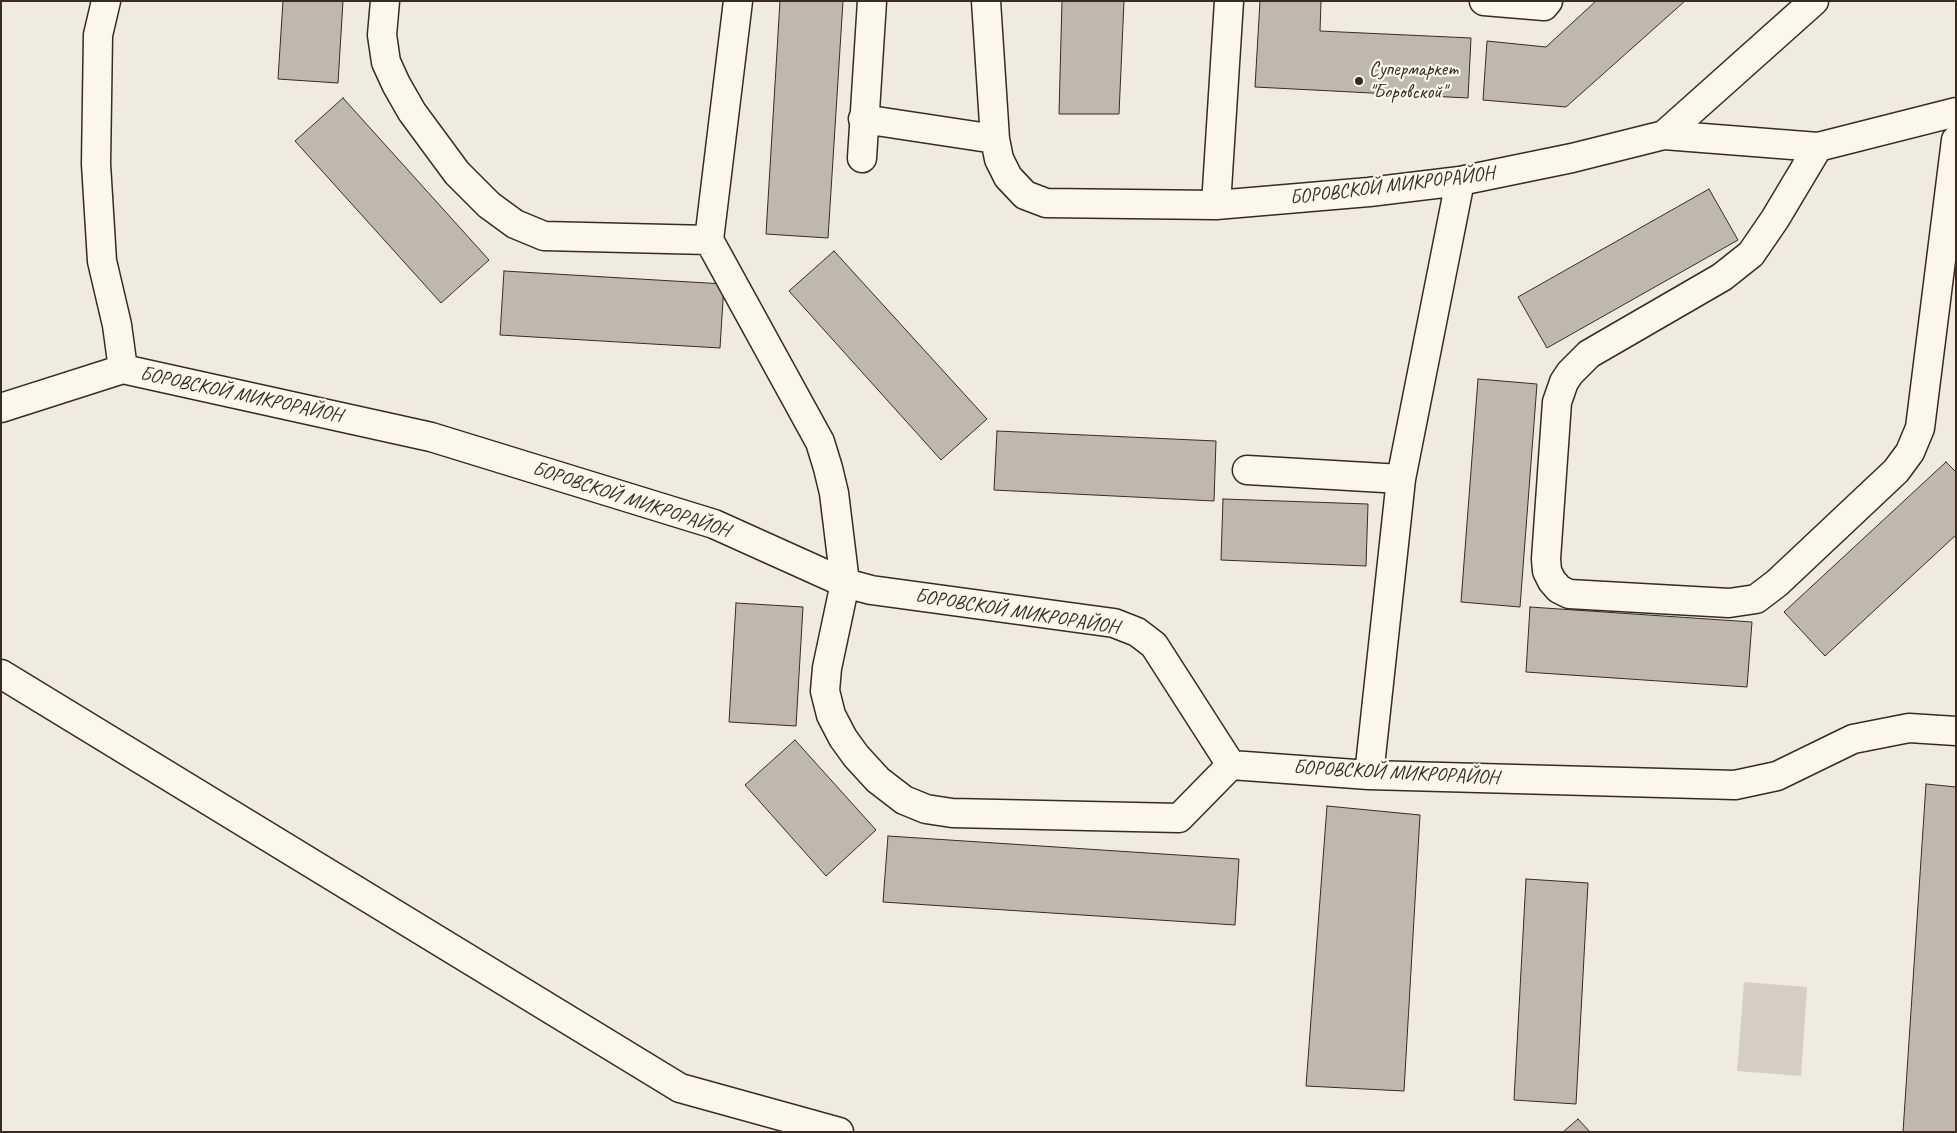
<!DOCTYPE html>
<meta charset="utf-8">
<style>
body{margin:0}
#map{position:relative;width:1957px;height:1133px;overflow:hidden;background:#f0ebe0;font-family:Caveat,sans-serif}
canvas{display:block}
.frame{position:absolute;inset:0;border:2px solid #3b2a1e;pointer-events:none}
</style>
<div id="map">
<canvas width="1957" height="1133"></canvas>
<div class="frame"></div>
</div>
<script>
const ctx = document.querySelector('canvas').getContext('2d');
ctx.lineJoin = 'round';
function paint(path, color) {
  ctx.fillStyle = color;
  ctx.fill(path, 'evenodd');
}
function shape(rows) {
  const path = new Path2D();
  for (const r of rows) {
    path.moveTo(r[0], r[1]);
    for (let i = 2; i < r.length; i += 2) path.lineTo(r[i], r[i + 1]);
  }
  return path;
}
function strokePath(path, color, width, dash) {
  ctx.strokeStyle = color;
  ctx.lineWidth = width;
  ctx.lineCap = dash ? 'butt' : 'round';
  ctx.setLineDash(dash || []);
  ctx.stroke(path);
}
function drawText(font, color, halo, rows, align = 'center') {
  ctx.font = font + ' Caveat,sans-serif';
  ctx.lineWidth = 4.5;
  ctx.setLineDash([]);
  ctx.textBaseline = 'middle';
  ctx.strokeStyle = halo;
  ctx.fillStyle = color;
  for (const [text, x, y, turn = 0] of rows) {
    ctx.save();
    ctx.translate(x, y);
    ctx.rotate((+turn || 0) * Math.PI / 180);
    ctx.textAlign = isNaN(turn) ? turn : align;
    if (halo) ctx.strokeText(text, 0, 0);
    ctx.fillText(text, 0, 0);
    ctx.restore();
  }
}
paint(shape([
 [1744,982,1807,987,1801,1076,1737,1071]
]), '#d5cec3');
const building = shape([
 [283,1,343,1,338,83,278,79,283,1],
 [780,1,843,1,828,238,766,234,780,1],
 [1062,1,1124,1,1119,114,1059,114,1062,1],
 [1260,1,1321,1,1320,31,1471,38,1468,98,1255,87,1260,1],
 [1596,1,1685,1,1566,107,1483,100,1487,41,1546,47,1596,1],
 [343,98,489,260,441,303,295,141,343,98],
 [1709,189,1738,240,1547,348,1518,297,1709,189],
 [834,251,987,419,941,460,789,291,834,251],
 [504,271,724,284,720,348,500,335,504,271],
 [1478,379,1537,384,1520,607,1461,602,1478,379],
 [997,431,1216,441,1214,501,994,490,997,431],
 [1946,462,1956,472,1956,535,1825,656,1784,612,1946,462],
 [1223,499,1368,504,1366,566,1221,560,1223,499],
 [736,603,803,607,796,726,729,722,736,603],
 [1530,607,1752,622,1747,687,1526,672,1530,607],
 [795,740,876,830,826,876,745,785,795,740],
 [1926,784,1956,787,1956,1132,1903,1132,1926,784],
 [1327,806,1420,815,1404,1091,1306,1086,1327,806],
 [888,836,1239,859,1235,925,883,902,888,836],
 [1526,879,1588,883,1576,1104,1514,1100,1526,879],
 [1578,1119,1590,1132,1563,1132,1578,1119]
]);
paint(building, '#c0b8ad');
strokePath(building, '#3b2a1e', 1);
const minor = shape([
 [106,1,98,35,96,164,102,261,117,325,123,369],
 [385,1,382,35,386,62,396,84,412,112,457,173,489,205,515,224,544,236,709,240],
 [738,1,709,240,820,442,828,468,834,493,845,583,827,668,825,691,831,715,843,738,856,756,878,780,904,800,926,809,952,813,1179,818,1231,765],
 [986,1,995,139,999,159,1008,177,1025,195,1046,203,1216,205,1369,192,1460,181,1572,158,1664,135,1818,147,1956,112],
 [1484,1,1544,6,1548,1],
 [863,119,995,139],
 [1664,135,1814,1],
 [1818,147,1775,219,1751,254,1722,277,1589,354,1570,373,1564,382,1557,402,1546,559,1547,571,1552,581,1559,589,1569,594,1729,603,1756,599,1777,583,1896,471,1910,452,1920,428,1956,140],
 [862,158,872,1],
 [1216,205,1229,1],
 [123,369,431,437,714,524,845,583,871,590,1114,623,1137,632,1154,645,1231,765,1369,775,1735,785,1777,776,1853,739,1909,728,1956,731],
 [1,408,123,369],
 [1247,470,1401,479],
 [1,674,680,1088,839,1132],
 [1369,775,1401,479,1460,181]
]);
strokePath(minor, '#3b2a1e', 31);
strokePath(minor, '#fbf7ec', 28);
for (const [x, y, r, color] of [
 [1359,81,5,"#3b2a1e"]
]) {
  const dot = new Path2D();
  dot.arc(x, y, r, 0, 2 * Math.PI);
  ctx.fillStyle = color;
  ctx.fill(dot);
  strokePath(dot, '#fbf7ec', 2);
}
drawText('20px', '#3b2a1e', '#fbf7ec', [
 ["Супермаркет",1369,70],
 ["\"Боровской\"",1369,93]
], 'left');
drawText('20px', '#3b2a1e', '#fbf7ec', [
 ["БОРОВСКОЙ МИКРОРАЙОН",1392,186,-7],
 ["БОРОВСКОЙ МИКРОРАЙОН",241,395,12],
 ["БОРОВСКОЙ МИКРОРАЙОН",631,500,18],
 ["БОРОВСКОЙ МИКРОРАЙОН",1017,612,9],
 ["БОРОВСКОЙ МИКРОРАЙОН",1396,773,3]
]);
</script>
